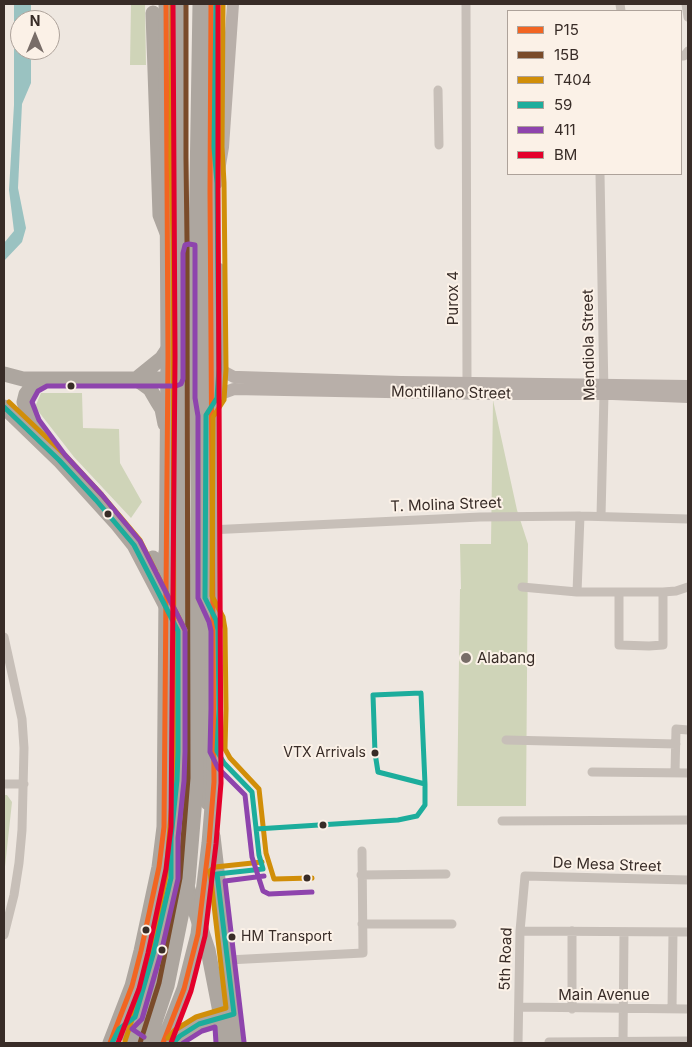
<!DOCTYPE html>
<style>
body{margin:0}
#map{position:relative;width:692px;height:1047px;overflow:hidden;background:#eee7e0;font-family:Inter,sans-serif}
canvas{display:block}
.frame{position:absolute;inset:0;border:5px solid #382c27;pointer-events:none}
.legend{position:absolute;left:507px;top:10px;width:175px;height:165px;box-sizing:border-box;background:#fbf1e7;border:1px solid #ada29a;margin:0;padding:6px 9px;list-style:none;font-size:15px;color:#382c27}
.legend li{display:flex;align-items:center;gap:10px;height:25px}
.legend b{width:25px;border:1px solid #ada29a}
.north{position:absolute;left:10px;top:10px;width:50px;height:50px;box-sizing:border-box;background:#fbf1e7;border:1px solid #ada29a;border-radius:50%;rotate:0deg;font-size:14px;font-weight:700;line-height:20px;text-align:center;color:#382c27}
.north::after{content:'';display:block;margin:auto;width:18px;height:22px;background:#786d68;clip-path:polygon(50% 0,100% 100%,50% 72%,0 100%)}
</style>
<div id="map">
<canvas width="692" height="1047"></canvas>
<div class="frame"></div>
<ul class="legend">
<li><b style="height:6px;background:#f26522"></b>P15</li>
<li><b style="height:6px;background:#7a4b2a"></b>15B</li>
<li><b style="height:6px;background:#d18e08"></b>T404</li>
<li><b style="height:6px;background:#1cad9c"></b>59</li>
<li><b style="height:6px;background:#8e44ad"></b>411</li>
<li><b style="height:6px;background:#e4002b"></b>BM</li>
</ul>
<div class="north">N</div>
</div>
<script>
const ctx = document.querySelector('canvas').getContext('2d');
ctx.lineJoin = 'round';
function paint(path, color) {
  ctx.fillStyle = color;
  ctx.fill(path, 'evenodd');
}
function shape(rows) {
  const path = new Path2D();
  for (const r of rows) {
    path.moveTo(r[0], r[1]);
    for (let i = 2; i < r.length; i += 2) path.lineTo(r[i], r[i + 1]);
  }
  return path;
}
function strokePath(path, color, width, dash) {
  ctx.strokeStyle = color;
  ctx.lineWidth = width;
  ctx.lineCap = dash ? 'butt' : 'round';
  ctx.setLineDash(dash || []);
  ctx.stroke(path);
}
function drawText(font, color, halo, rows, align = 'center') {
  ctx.font = font + ' Inter,sans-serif';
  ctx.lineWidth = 4;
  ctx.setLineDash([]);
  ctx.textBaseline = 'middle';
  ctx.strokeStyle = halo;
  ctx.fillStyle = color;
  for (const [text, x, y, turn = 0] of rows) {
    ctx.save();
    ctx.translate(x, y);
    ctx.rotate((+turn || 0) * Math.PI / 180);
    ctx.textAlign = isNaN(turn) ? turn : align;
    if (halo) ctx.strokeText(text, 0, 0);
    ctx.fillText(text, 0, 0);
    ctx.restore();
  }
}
paint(shape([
 [131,4,145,4,146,65,130,65],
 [41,393,82,393,83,428,119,429,120,463,142,502,131,518,74,457,35,407],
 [493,400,517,510,528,544,526,806,457,806,460,589,461,589,460,544,491,544],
 [4,795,7,795,12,802,4,876]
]), '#cfd4b8');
paint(shape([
 [14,4,31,4,31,20,20,20,20,50,31,50,31,83,22,104,18,188,26,228,22,242,4,261,4,243,14,231,9,190,14,105]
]), '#9ac2c1');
strokePath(shape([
 [466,4,467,382],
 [620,4,621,11],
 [686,4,688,17],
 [681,56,684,56,688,51],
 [438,90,439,145],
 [600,174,604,394,601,516],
 [209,530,480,517,580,516,688,519],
 [522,587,577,592,663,592,676,591,688,587],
 [577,592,580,516],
 [619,592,619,645,649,646,663,645,663,592],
 [4,637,22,719,24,748,22,830,19,863,14,895,4,935],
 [506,740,676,744],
 [592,772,688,773],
 [675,773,676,729,688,730],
 [4,784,24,784],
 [502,821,688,820],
 [361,875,446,874],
 [362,924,452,924],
 [520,931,688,932],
 [572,931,572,1009],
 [228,960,363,953,362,851],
 [519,1007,688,1009],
 [672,1009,673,932],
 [549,1042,688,1041],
 [518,1043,520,931,525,876,688,880],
 [623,1043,624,932]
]), '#c7bfb8', 9);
strokePath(shape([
 [217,183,223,147,233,4],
 [219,369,234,377,239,377,401,382,688,386],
 [217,398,223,393,234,389,487,394,613,394,688,397]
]), '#b8afa9', 12);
strokePath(shape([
 [153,13,160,215,167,233],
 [4,374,23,379,176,379],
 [136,379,150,389,157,401,162,409,165,424],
 [136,379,162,358,172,343],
 [217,394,219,369,218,270],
 [4,407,59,460,118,525,134,545,168,610],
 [39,434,32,424,24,402,26,394,33,385,45,379],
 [153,558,164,566,166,563,166,552],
 [205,594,205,775,208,803],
 [180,834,185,880,208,950,221,1017,224,1043],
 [213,836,237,1043],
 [119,1029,140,1043],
 [173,1043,180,1036,199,1024,231,1015]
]), '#ada69f', 15);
strokePath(shape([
 [110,1043,132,986,141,951,159,867,164,827,168,357,166,4],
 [132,1043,152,982,173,877,181,777,181,495,180,240,178,158,179,4],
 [148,1043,167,986,188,882,196,786,198,495,196,241,200,4],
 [163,1043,184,989,198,934,209,843,214,782,210,192,211,4]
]), '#ada69f', 15);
strokePath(shape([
 [110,1043,132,986,141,951,159,867,164,827,168,357,166,4],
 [163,1043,184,989,198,934,209,843,214,782,210,192,211,4]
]), '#f26522', 5);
strokePath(shape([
 [140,1043,159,983,180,878,188,778,187,240,186,158,186,4]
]), '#7a4b2a', 5);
strokePath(shape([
 [223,4,222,147,224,183,226,369,224,400,213,417,212,596,223,617,225,629,226,709,225,749,230,758,259,789,266,853,274,879,312,878],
 [9,402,65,455,102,495,140,540,185,630],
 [168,1038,175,1030,196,1017,226,1008,210,871,215,867,262,862],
 [125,1041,145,980,166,876,174,777,173,240,171,158,172,4]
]), '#d18e08', 5);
strokePath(shape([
 [4,407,59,460,96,500,134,545,178,631,178,752,177,780,171,838,171,878,154,951,135,1017,119,1029,112,1043],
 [421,693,425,784,378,772,375,753,373,695,421,693],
 [256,829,398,820,417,816,425,805,425,784],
 [173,1043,180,1036,199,1024,234,1014,217,874,263,869,259,855,252,792,224,763,217,751,219,709,218,630,216,620,205,598,206,415,217,398,219,369,217,183,214,147,216,4]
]), '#1cad9c', 5);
strokePath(shape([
 [144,1037,132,1029,142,1019,161,953,178,879,178,838,184,781,185,752,185,630,140,541,102,495,65,455,39,420,32,402,38,391,47,386,176,386,181,384,183,379,183,253,185,245,189,244,195,245,195,398,198,416,198,598,209,622,211,631,211,709,210,752,218,768,245,795,252,857,263,891,269,894,312,892],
 [244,1042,225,881,264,876],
 [183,1043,202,1031,215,1027,216,1043]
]), '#8e44ad', 5);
strokePath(shape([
 [118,1043,139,989,148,953,166,869,171,827,175,357,173,4],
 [171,1043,191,991,205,936,216,844,221,783,218,192,218,4]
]), '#e4002b', 5);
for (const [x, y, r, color] of [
 [71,386,4.5,"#382c27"],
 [108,514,4.5,"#382c27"],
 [466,658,6,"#786d68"],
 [375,753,4.5,"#382c27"],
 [323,825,4.5,"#382c27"],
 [307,878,4.5,"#382c27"],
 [146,930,4.5,"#382c27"],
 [232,937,4.5,"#382c27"],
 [162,950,4.5,"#382c27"]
]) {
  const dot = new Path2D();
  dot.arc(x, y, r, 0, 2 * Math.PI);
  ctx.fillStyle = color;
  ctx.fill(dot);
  strokePath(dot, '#fbf1e7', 2);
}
drawText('14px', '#382c27', '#fbf1e7', [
 ["VTX Arrivals",366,753],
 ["HM Transport",241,937,"left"]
], 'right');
drawText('15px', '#382c27', '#fbf1e7', [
 ["Purox 4",453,298,-90],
 ["Mendiola Street",589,345,-91],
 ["Montillano Street",451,393,1],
 ["T. Molina Street",446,505,-2],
 ["De Mesa Street",607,865,2],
 ["5th Road",506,959,-88],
 ["Main Avenue",604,995]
]);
drawText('15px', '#382c27', '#fbf1e7', [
 ["Alabang",477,658]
], 'left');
</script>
